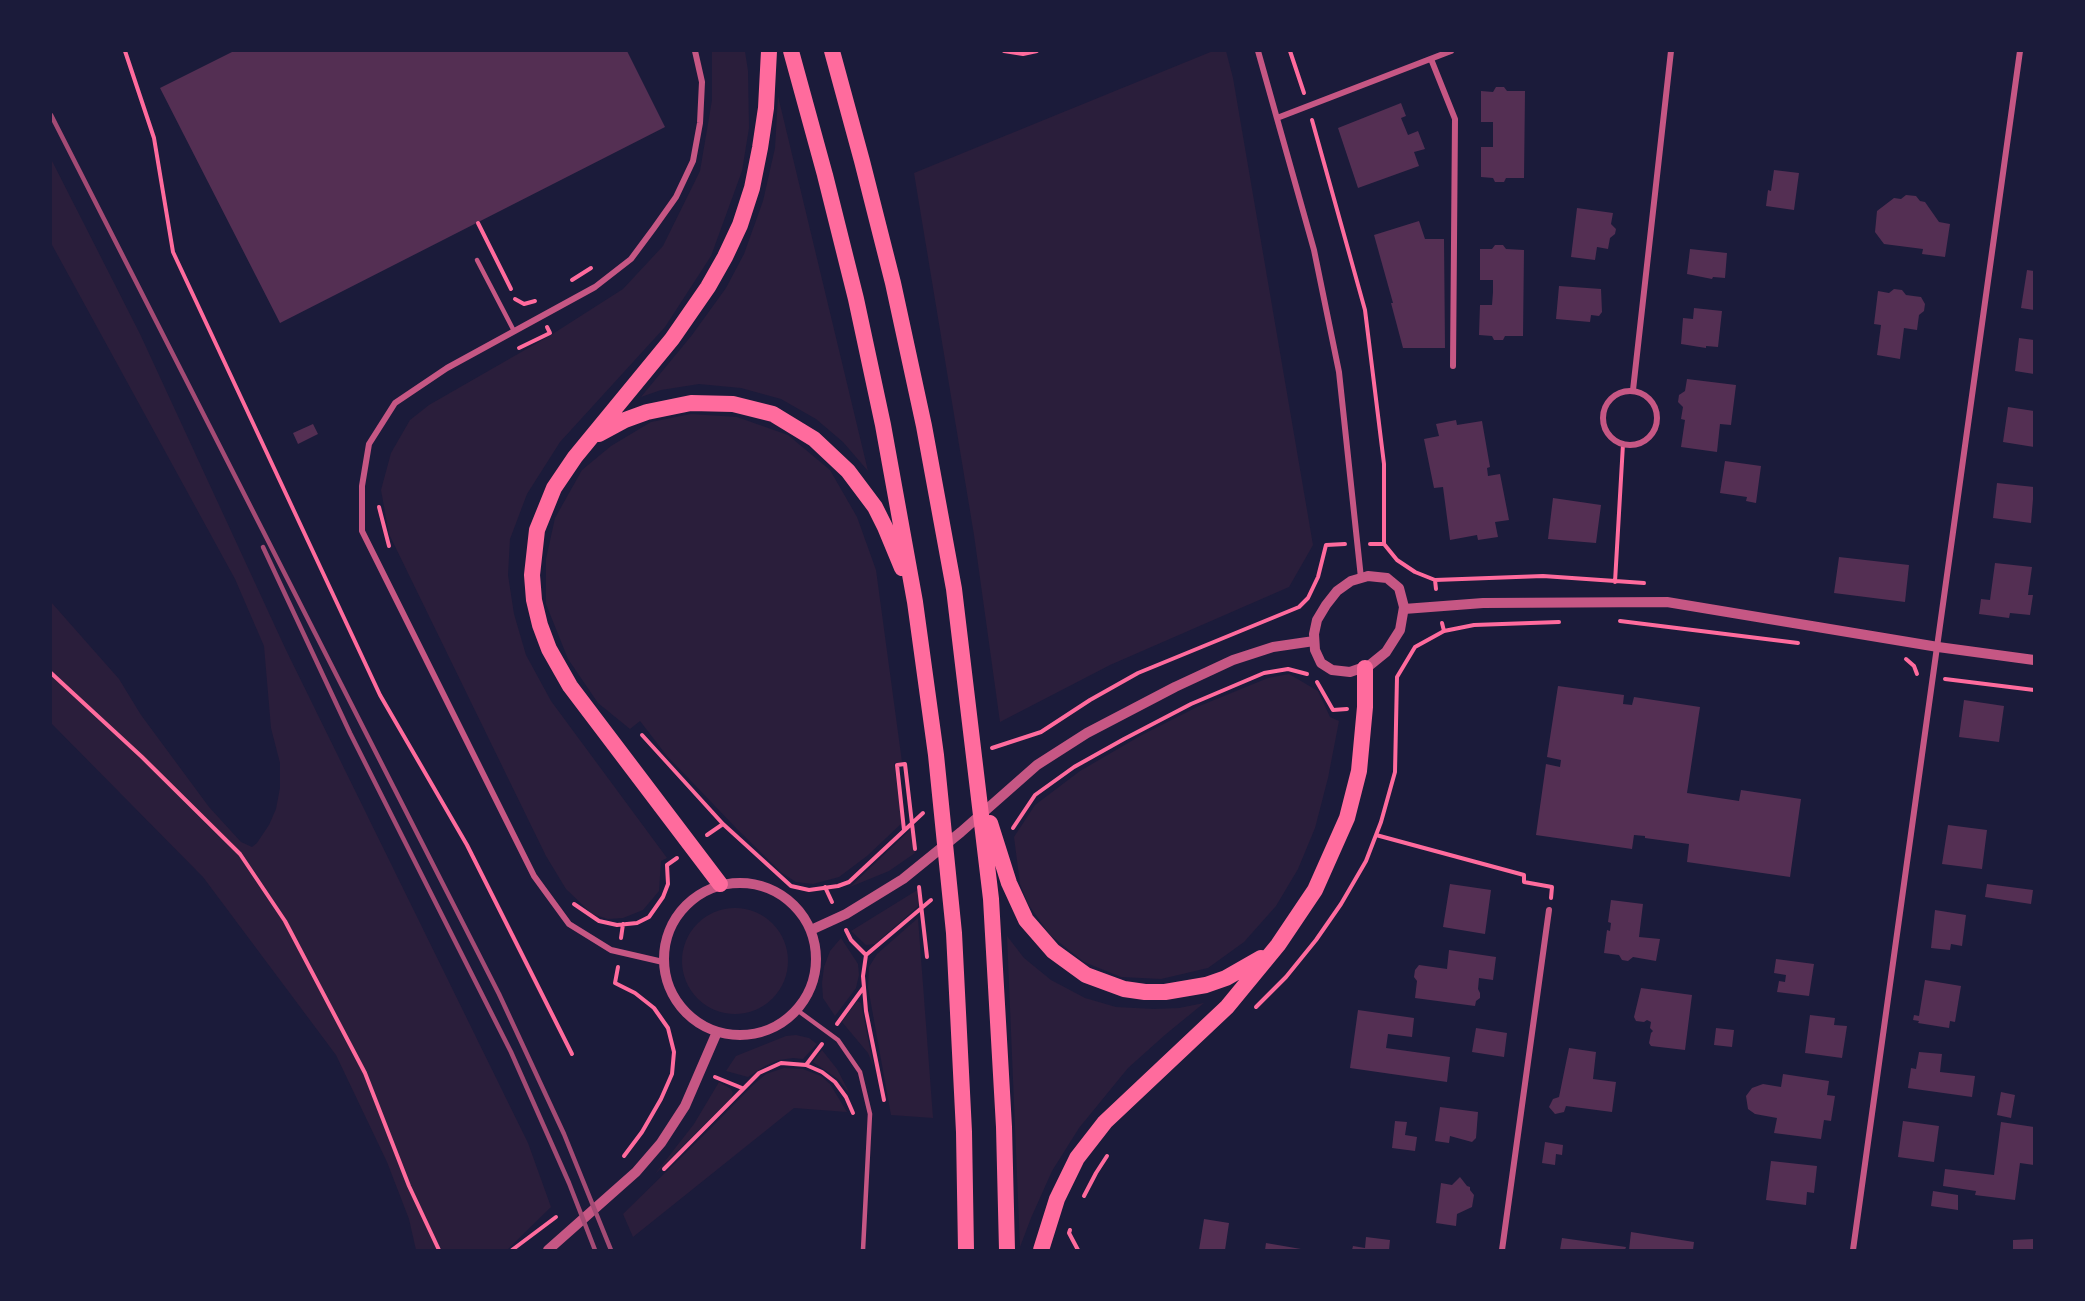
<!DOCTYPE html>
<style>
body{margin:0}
#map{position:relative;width:2085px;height:1301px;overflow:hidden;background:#1b1b3a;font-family:"Nunito Sans",sans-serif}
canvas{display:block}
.frame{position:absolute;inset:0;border:52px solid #1b1b3a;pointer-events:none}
</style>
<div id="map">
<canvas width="2085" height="1301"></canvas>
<div class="frame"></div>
</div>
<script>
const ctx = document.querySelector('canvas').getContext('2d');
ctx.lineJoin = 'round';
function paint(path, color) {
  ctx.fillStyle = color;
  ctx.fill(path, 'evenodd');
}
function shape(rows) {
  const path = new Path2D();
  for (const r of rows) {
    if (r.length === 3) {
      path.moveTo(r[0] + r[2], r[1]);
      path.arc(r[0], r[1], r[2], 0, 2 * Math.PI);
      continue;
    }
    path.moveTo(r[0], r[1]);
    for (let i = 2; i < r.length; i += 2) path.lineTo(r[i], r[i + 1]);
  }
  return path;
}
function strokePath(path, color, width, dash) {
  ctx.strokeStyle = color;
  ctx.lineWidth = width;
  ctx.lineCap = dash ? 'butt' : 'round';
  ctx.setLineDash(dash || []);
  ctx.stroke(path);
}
paint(shape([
 [712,51,745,51,748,71,749,128,742,171,711,256,665,327,560,442,527,494,510,539,508,575,514,614,526,655,551,701,667,858,661,861,659,891,643,910,623,918,608,919,592,914,566,889,546,856,389,534,381,490,391,453,410,420,429,405,551,335,623,289,663,246,700,171,712,100],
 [1213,51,1226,51,1233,78,1313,545,1289,587,1110,665,1000,722,974,535,914,173],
 [778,96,868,471,843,442,816,419,781,399,741,388,699,384,661,390,641,397,692,335,726,288,744,254,763,201,775,148],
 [51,159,140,334,286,650,528,1143,551,1207,507,1250,416,1250,409,1219,387,1162,336,1055,203,877,51,723,51,602,119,679,141,715,209,807,241,842,252,847,257,843,269,825,276,809,280,788,280,763,271,728,264,646,235,579,51,243],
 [691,414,737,417,788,435,830,470,857,517,876,570,902,762,894,763,902,823,867,856,839,877,813,884,796,882,782,873,737,829,667,756,640,721,630,729,598,703,568,659,546,604,546,559,555,518,582,470,611,446,651,422],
 [1289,674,1318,691,1330,717,1339,721,1328,778,1315,828,1298,869,1276,906,1244,942,1208,968,1161,979,1121,977,1084,962,1050,935,1028,904,1020,884,1014,837,1035,805,1080,771,1140,736,1197,707,1268,678],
 [912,828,915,853,889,871,850,887],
 [919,889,921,904,875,944,866,945,851,931],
 [735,961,53],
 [918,918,933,1118,891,1115,868,987,869,967,877,954],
 [1007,936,1024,958,1051,980,1085,998,1116,1007,1154,1009,1179,1008,1204,1003,1166,1034,1128,1068,1079,1128,1052,1171,1031,1218,1020,1247],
 [841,938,858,964,859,975,856,988,835,1016,823,998,822,983,824,967,830,951],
 [857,1001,861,1003,874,1068,868,1053,842,1022],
 [796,1035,809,1038,817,1044,803,1059,793,1058,779,1060,765,1066,748,1077,726,1071,736,1056,786,1036],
 [822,1050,837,1069,850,1094,838,1079,813,1062],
 [784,1068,803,1069,821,1076,830,1084,847,1112,794,1108,633,1237,623,1214,711,1128,753,1085,766,1074],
 [719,1082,731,1089,733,1093,731,1098,655,1174,694,1124]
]), '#2a1e3b');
paint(shape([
 [234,51,627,51,665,127,280,323,160,88],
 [1496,87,1504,87,1507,91,1525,91,1524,178,1506,178,1504,182,1495,182,1493,178,1481,177,1481,147,1493,147,1493,122,1481,122,1481,91,1493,92],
 [1401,103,1406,116,1401,118,1408,135,1418,131,1425,149,1414,152,1419,166,1358,188,1338,128],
 [1774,170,1799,173,1794,210,1766,206,1768,190,1771,191],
 [1906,195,1916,196,1920,201,1925,202,1939,222,1950,224,1945,257,1922,254,1923,249,1884,244,1875,232,1877,211,1894,198,1901,199],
 [1577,208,1613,213,1611,224,1616,229,1615,234,1610,238,1608,249,1597,247,1595,260,1571,257],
 [1419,221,1425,239,1444,239,1445,348,1403,348,1391,303,1393,303,1374,235],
 [1495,245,1503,245,1506,249,1524,250,1523,336,1505,336,1503,340,1494,340,1492,336,1479,335,1480,305,1492,305,1493,292,1493,280,1480,280,1480,249,1492,249],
 [1690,249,1727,253,1725,278,1713,277,1712,279,1687,274],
 [2027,270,2034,271,2034,310,2021,308],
 [1559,286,1601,289,1602,312,1599,316,1591,315,1590,322,1556,319],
 [1894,289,1902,290,1906,295,1921,297,1925,304,1924,311,1919,315,1917,330,1904,328,1900,359,1877,355,1881,325,1874,324,1878,291,1889,293],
 [1694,308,1722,311,1718,347,1706,346,1706,348,1681,344,1683,318,1693,319],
 [2019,338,2034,340,2034,374,2015,371],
 [1687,379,1736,385,1731,425,1720,424,1717,452,1681,447,1685,420,1681,419,1683,407,1678,402,1679,395,1685,391],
 [2008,407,2034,411,2034,447,2003,442],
 [1456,420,1457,425,1482,421,1490,467,1487,468,1488,476,1500,474,1509,520,1495,522,1498,537,1478,540,1477,535,1450,540,1443,487,1434,488,1424,439,1439,436,1436,424],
 [313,424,318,434,298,444,293,433],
 [1725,461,1761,466,1756,503,1746,501,1747,497,1720,493],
 [1997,483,2034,487,2031,523,1993,518],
 [1553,498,1601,505,1596,543,1548,539],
 [1839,557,1909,565,1905,602,1834,593],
 [1995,563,2032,567,2028,595,2033,595,2030,615,2010,613,2009,618,1979,614,1981,599,1990,600],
 [1558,686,1624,695,1623,704,1632,705,1634,697,1700,707,1687,793,1739,801,1741,790,1801,799,1790,877,1687,862,1689,844,1645,838,1645,836,1634,835,1632,849,1536,835,1546,764,1560,767,1561,760,1547,757],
 [1964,700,2004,706,1999,742,1959,737],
 [1948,825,1987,830,1982,869,1942,864],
 [1450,884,1491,890,1485,934,1443,927],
 [1987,884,2033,890,2031,904,1985,897],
 [1611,900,1643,904,1639,937,1660,939,1656,961,1633,957,1628,961,1622,960,1619,955,1604,953,1607,930,1610,931,1611,923,1608,922],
 [1935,910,1966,915,1962,946,1951,944,1950,950,1931,948],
 [1449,950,1496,957,1493,980,1479,978,1478,989,1480,993,1480,998,1476,1001,1475,1006,1415,998,1417,981,1414,977,1415,970,1419,965,1447,969],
 [1776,959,1814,964,1809,996,1777,992,1779,981,1785,982,1786,975,1774,973],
 [1925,980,1961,986,1955,1022,1950,1021,1949,1028,1918,1023,1919,1021,1913,1020,1914,1015,1919,1016],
 [1641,988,1692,995,1685,1050,1651,1046,1649,1043,1651,1033,1653,1031,1650,1028,1651,1022,1647,1020,1644,1022,1636,1021,1634,1017],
 [1358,1010,1414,1018,1412,1037,1388,1034,1386,1048,1450,1057,1447,1082,1350,1068],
 [1810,1015,1835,1018,1834,1025,1847,1026,1842,1058,1805,1053],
 [1476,1028,1507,1033,1504,1057,1472,1052],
 [1716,1028,1734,1030,1732,1047,1714,1045],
 [1569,1048,1596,1052,1593,1079,1616,1082,1612,1112,1566,1106,1564,1112,1555,1114,1549,1107,1553,1099,1559,1097],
 [1919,1052,1942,1054,1940,1072,1975,1076,1972,1097,1908,1088,1911,1068,1916,1069],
 [1783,1074,1829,1081,1827,1095,1835,1096,1831,1121,1824,1120,1821,1139,1774,1133,1777,1118,1755,1114,1748,1109,1746,1096,1752,1088,1763,1084,1781,1087],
 [2001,1092,2015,1095,2011,1118,1997,1115],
 [1440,1107,1478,1112,1476,1138,1472,1142,1450,1136,1449,1143,1435,1141],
 [1395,1121,1407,1122,1405,1135,1417,1137,1415,1151,1392,1148],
 [1903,1121,1939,1126,1934,1162,1898,1157],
 [2001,1122,2034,1127,2034,1165,2020,1163,2015,1200,1975,1195,1976,1191,1943,1186,1945,1169,1994,1175],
 [1545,1142,1563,1145,1562,1155,1556,1154,1555,1165,1542,1163],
 [1771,1161,1817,1166,1814,1193,1807,1192,1806,1205,1766,1200],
 [1460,1177,1467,1186,1470,1187,1470,1190,1474,1195,1472,1207,1457,1214,1456,1226,1436,1223,1441,1183,1452,1185],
 [1933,1191,1958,1195,1958,1210,1931,1206],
 [1204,1219,1229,1223,1225,1250,1199,1250],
 [1631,1232,1694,1242,1693,1250,1629,1250],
 [1366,1237,1390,1240,1389,1250,1352,1250,1353,1246,1365,1248],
 [1562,1238,1626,1247,1625,1250,1560,1250],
 [2034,1239,2034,1250,2013,1250,2013,1240],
 [1266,1243,1301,1249,1301,1250,1265,1250]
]), '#542f53');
strokePath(shape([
 [125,51,154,138,173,252,380,695,467,845,572,1054],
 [1004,51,1023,54,1037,51],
 [1290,51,1304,93],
 [1312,120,1365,310,1384,464,1384,544,1397,560,1415,572,1435,580,1436,589],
 [478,223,511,289],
 [572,280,591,268],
 [515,299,524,304,535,301],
 [519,348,550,333,547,327],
 [379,507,389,546],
 [1370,544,1384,544],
 [1435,580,1543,576,1644,583],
 [1615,582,1623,444],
 [1620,621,1798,643],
 [1444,631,1474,625,1559,622],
 [1906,659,1914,666,1917,674],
 [51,673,142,757,240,854,285,921,365,1073,409,1186,439,1250],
 [1945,679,2034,690],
 [1317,682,1333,710,1347,709],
 [642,735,723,824,707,835],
 [992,748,1041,732,1090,700,1138,673,1299,607,1308,598,1318,577,1326,545,1345,544],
 [723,824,791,886,809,890,838,886,849,882,923,813],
 [1013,828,1035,795,1074,767,1124,739,1191,704,1264,673,1288,669,1307,674],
 [904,830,897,765,905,764,915,849],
 [1376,835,1524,875,1524,882,1552,887,1551,898],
 [825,887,832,902],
 [919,887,927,957],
 [574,904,599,921,617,925,637,923,649,917,663,897,668,884,667,865,677,858],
 [846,930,851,940,866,955],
 [621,938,623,924],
 [618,967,615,983,635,993,654,1008,668,1028,674,1052,672,1074,661,1099,642,1132,624,1156],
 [1256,1007,1286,977,1316,940,1341,904,1366,861,1381,822,1395,772,1397,677,1415,647,1444,631,1442,623],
 [837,1024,864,987],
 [806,1065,822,1044],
 [715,1077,742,1088],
 [884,1100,866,1011,863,976,866,955,931,900],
 [664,1169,759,1073,781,1063,806,1065,822,1072,835,1082,846,1097,853,1113],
 [1084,1196,1096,1173,1107,1156],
 [1070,1230,1069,1233,1078,1250],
 [512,1250,556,1217]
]), '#ff6b9d', 4);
strokePath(shape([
 [477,260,514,331],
 [797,1010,838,1040,860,1072,870,1114,863,1250]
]), '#c65784', 4.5);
strokePath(shape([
 [1258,51,1314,250,1339,372,1361,578],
 [1431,59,1455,119,1453,366],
 [1277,118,1451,51],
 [1633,390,1671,51],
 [1630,418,27],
 [663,962,611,950,569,924,534,876,362,531,362,486,369,444,395,403,447,368,595,287,631,259,654,228,676,197,693,161,700,123,702,82,695,51],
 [1502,1250,1549,910],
 [1853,1250,2020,51]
]), '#c65784', 6);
strokePath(shape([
 [1368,576,1387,578,1399,588,1404,607,1400,630,1386,652,1370,665,1350,672,1332,670,1321,663,1315,650,1314,634,1317,620,1326,605,1337,591,1351,581,1368,576],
 [1404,609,1483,603,1667,602,1938,647,2034,660],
 [740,959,76],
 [811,930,846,914,903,879,961,832,1037,765,1087,733,1175,687,1233,660,1273,647,1314,641],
 [548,1250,636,1172,661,1143,685,1106,717,1032]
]), '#c65784', 10);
strokePath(shape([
 [791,51,825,175,856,299,883,425,915,602,936,755,954,933,964,1132,966,1250],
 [832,51,862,161,893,283,924,426,954,589,991,899,1004,1127,1007,1250],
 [599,434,625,420,647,412,691,403,733,404,773,414,814,439,848,471,875,507,885,527,902,568],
 [990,823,1009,883,1026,920,1053,951,1086,975,1124,989,1145,992,1165,992,1206,985,1226,978,1261,958],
 [720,884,570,686,549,649,540,625,534,600,532,575,537,530,554,488,575,457,672,339,708,287,725,257,740,225,752,188,760,148,766,108,769,51],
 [1041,1250,1057,1199,1077,1158,1105,1122,1227,1007,1278,945,1315,890,1347,818,1359,771,1365,707,1365,668]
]), '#ff6b9d', 16);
strokePath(shape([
 [51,115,499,994,564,1134,611,1250],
 [263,547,350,733,511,1052,569,1183,595,1250]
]), '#a44b75', 4.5);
</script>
